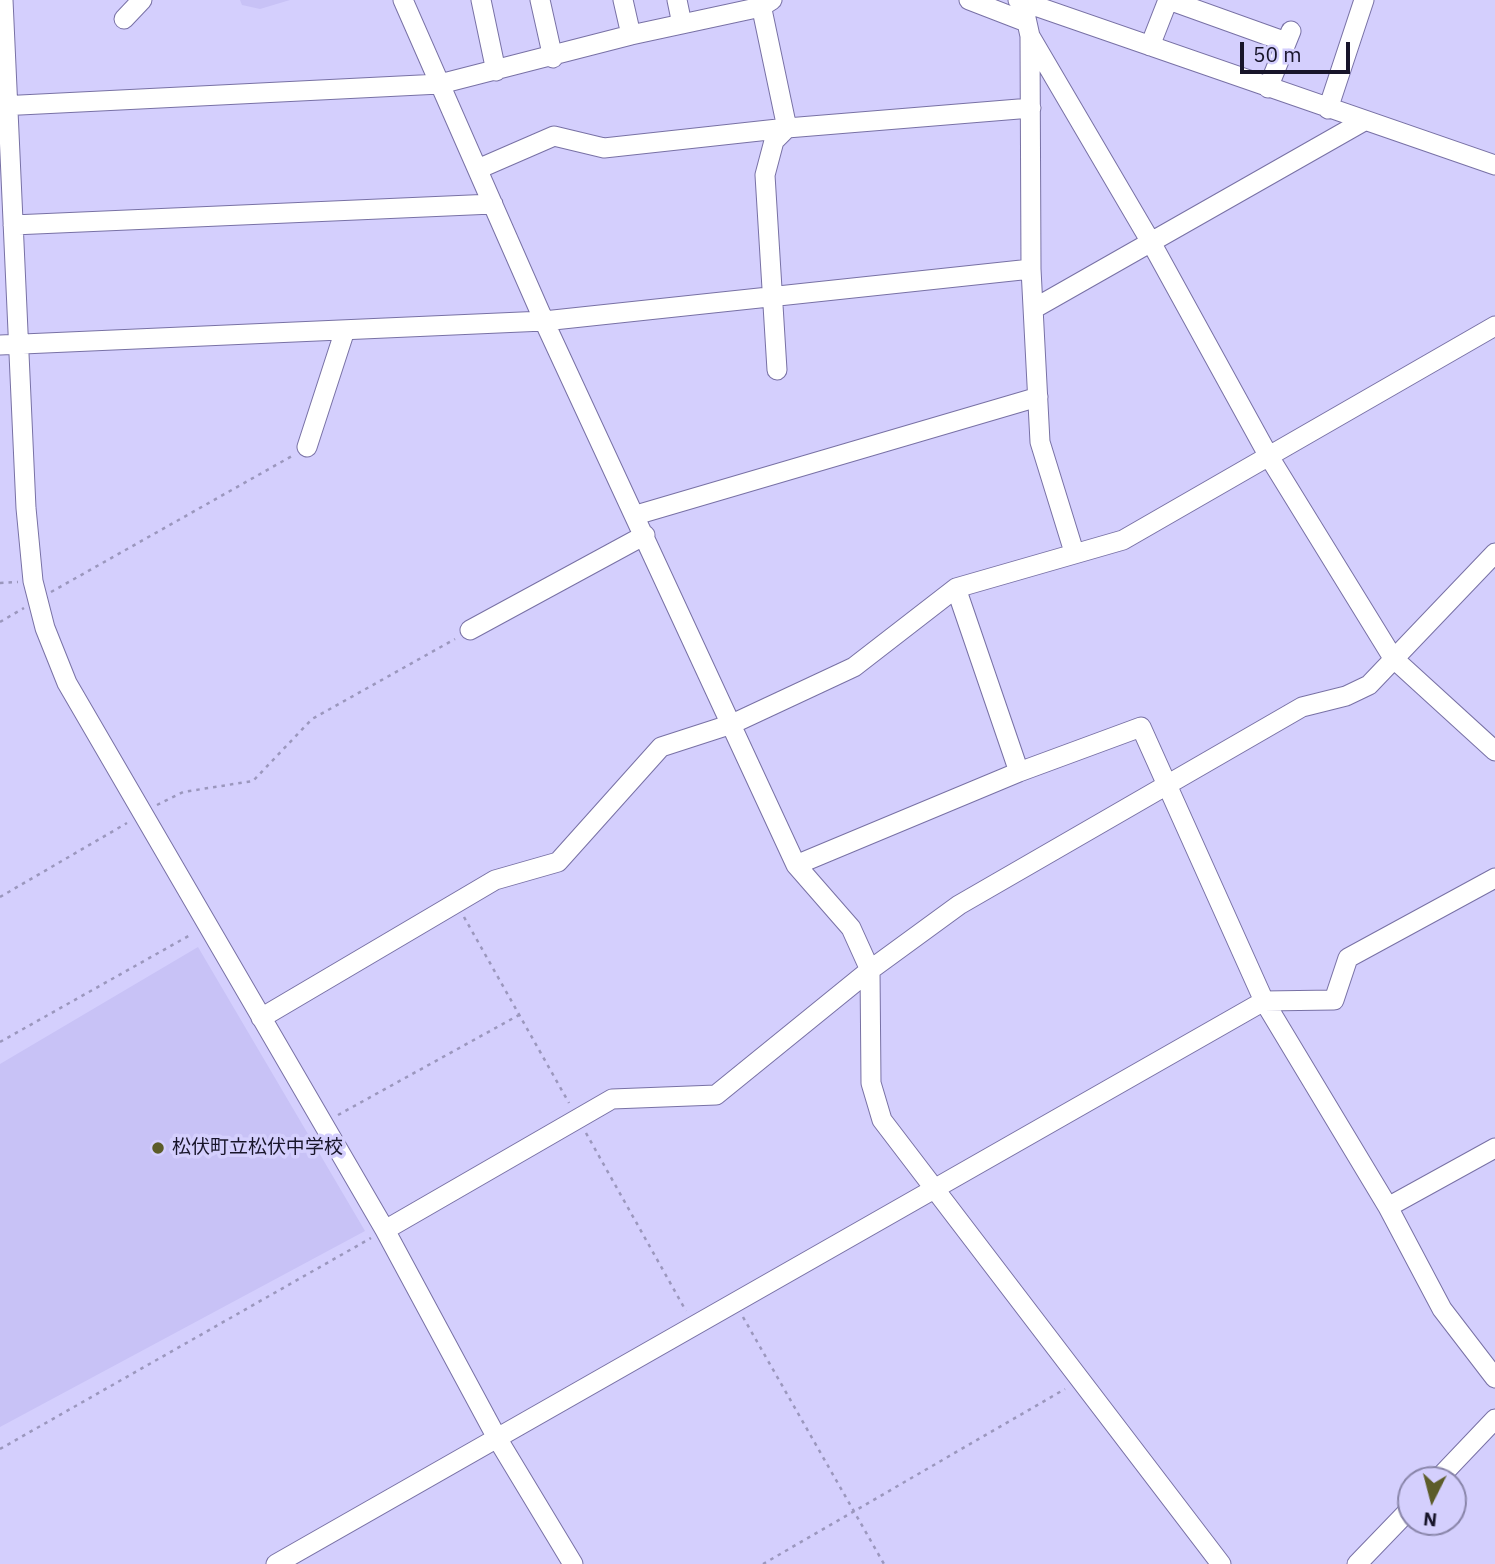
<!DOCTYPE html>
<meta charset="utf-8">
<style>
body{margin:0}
#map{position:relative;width:1495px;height:1564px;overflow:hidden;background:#d4cffd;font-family:"IBM Plex Sans",sans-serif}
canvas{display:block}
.north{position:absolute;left:1397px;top:1466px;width:70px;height:70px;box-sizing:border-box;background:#d4cffd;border:2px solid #8985a9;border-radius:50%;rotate:186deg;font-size:19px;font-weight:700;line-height:28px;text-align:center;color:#18152a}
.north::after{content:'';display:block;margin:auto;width:24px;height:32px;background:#5c5c29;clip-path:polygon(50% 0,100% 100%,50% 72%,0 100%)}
.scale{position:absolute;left:1240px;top:42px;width:110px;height:32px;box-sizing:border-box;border:4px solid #18152a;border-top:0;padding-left:9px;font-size:21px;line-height:24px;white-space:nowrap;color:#18152a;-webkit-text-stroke:5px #d4cffd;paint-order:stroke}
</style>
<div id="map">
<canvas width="1495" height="1564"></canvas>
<div class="north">N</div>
<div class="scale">50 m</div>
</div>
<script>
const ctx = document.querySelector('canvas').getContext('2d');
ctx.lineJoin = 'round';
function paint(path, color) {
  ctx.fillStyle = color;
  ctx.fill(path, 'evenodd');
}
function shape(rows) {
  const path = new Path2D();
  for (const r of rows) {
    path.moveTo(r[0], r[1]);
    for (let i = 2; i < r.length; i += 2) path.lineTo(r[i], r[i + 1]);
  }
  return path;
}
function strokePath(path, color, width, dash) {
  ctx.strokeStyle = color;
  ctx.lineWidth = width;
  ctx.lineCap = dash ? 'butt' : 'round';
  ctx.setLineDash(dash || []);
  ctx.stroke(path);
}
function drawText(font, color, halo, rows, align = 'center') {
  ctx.font = font + ' "IBM Plex Sans","Noto Sans JP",sans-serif';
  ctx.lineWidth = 7;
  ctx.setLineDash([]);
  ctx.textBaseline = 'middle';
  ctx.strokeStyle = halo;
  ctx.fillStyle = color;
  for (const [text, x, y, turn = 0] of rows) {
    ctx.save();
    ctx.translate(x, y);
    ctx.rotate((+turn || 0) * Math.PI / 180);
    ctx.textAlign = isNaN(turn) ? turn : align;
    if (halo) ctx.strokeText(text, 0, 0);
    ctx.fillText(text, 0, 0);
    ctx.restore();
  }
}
paint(shape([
 [240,0,290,0,260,9,242,5],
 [198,947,365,1231,0,1427,0,1064]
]), '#c8c2f6');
const minor = shape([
 [3,0,26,508,33,581,45,628,67,683,385,1230,497,1438,573,1564],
 [403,0,544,321,796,865,851,928,870,970,871,1083,882,1120,1221,1564],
 [481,0,496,71],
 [540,0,553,58],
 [623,0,631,35],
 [677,0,682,24],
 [760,0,787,128,1031,108],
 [969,0,1026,22],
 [1018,0,1495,165],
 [1022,0,1030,36,1031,269,1040,442,1074,552],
 [1169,0,1286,42],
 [124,19,142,0],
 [1030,36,1152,244,1268,455,1393,658,1495,751],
 [1150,46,1168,0],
 [1268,88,1291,31],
 [0,106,440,84,631,35,761,7,772,0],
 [1328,109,1364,0],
 [478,169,554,136,604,148,787,128],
 [13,225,493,204],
 [1035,308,1364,121],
 [0,345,544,321,1031,269],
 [777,370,765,175,774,141,787,128],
 [307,447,345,330],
 [636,515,1038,397],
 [956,588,1019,772],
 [470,630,645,535],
 [796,865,1019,772,1141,727,1264,1001,1388,1207,1442,1309,1495,1378],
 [261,1018,495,880,558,862,661,747,732,724,854,667,956,588,1123,540,1495,326],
 [1388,1207,1495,1148],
 [385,1230,612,1099,716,1095,870,970,959,905,1302,707,1346,696,1369,685,1495,553],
 [1437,1480,1495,1419],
 [276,1564,1264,1001,1334,1000,1348,958,1495,878],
 [1357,1564,1411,1508]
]);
strokePath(minor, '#7871a5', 21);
strokePath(shape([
 [0,583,18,582],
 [51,592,292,456],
 [0,622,24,608],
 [157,805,183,792,253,781,312,719,455,639],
 [0,897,127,823],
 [464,917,569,1103],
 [0,1042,192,934],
 [338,1115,519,1015],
 [586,1133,686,1311],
 [743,1317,884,1564],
 [0,1449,371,1238],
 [763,1564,1065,1389]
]), '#9b97bd', 2.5, [3.5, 5]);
strokePath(minor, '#fff', 19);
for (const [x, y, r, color] of [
 [158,1148,7,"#5c5c29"]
]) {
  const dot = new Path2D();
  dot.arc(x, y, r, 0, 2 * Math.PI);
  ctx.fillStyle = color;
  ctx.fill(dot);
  strokePath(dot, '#d4cffd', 2.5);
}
drawText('19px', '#18152a', '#d4cffd', [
 ["松伏町立松伏中学校",172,1148]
], 'left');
</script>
